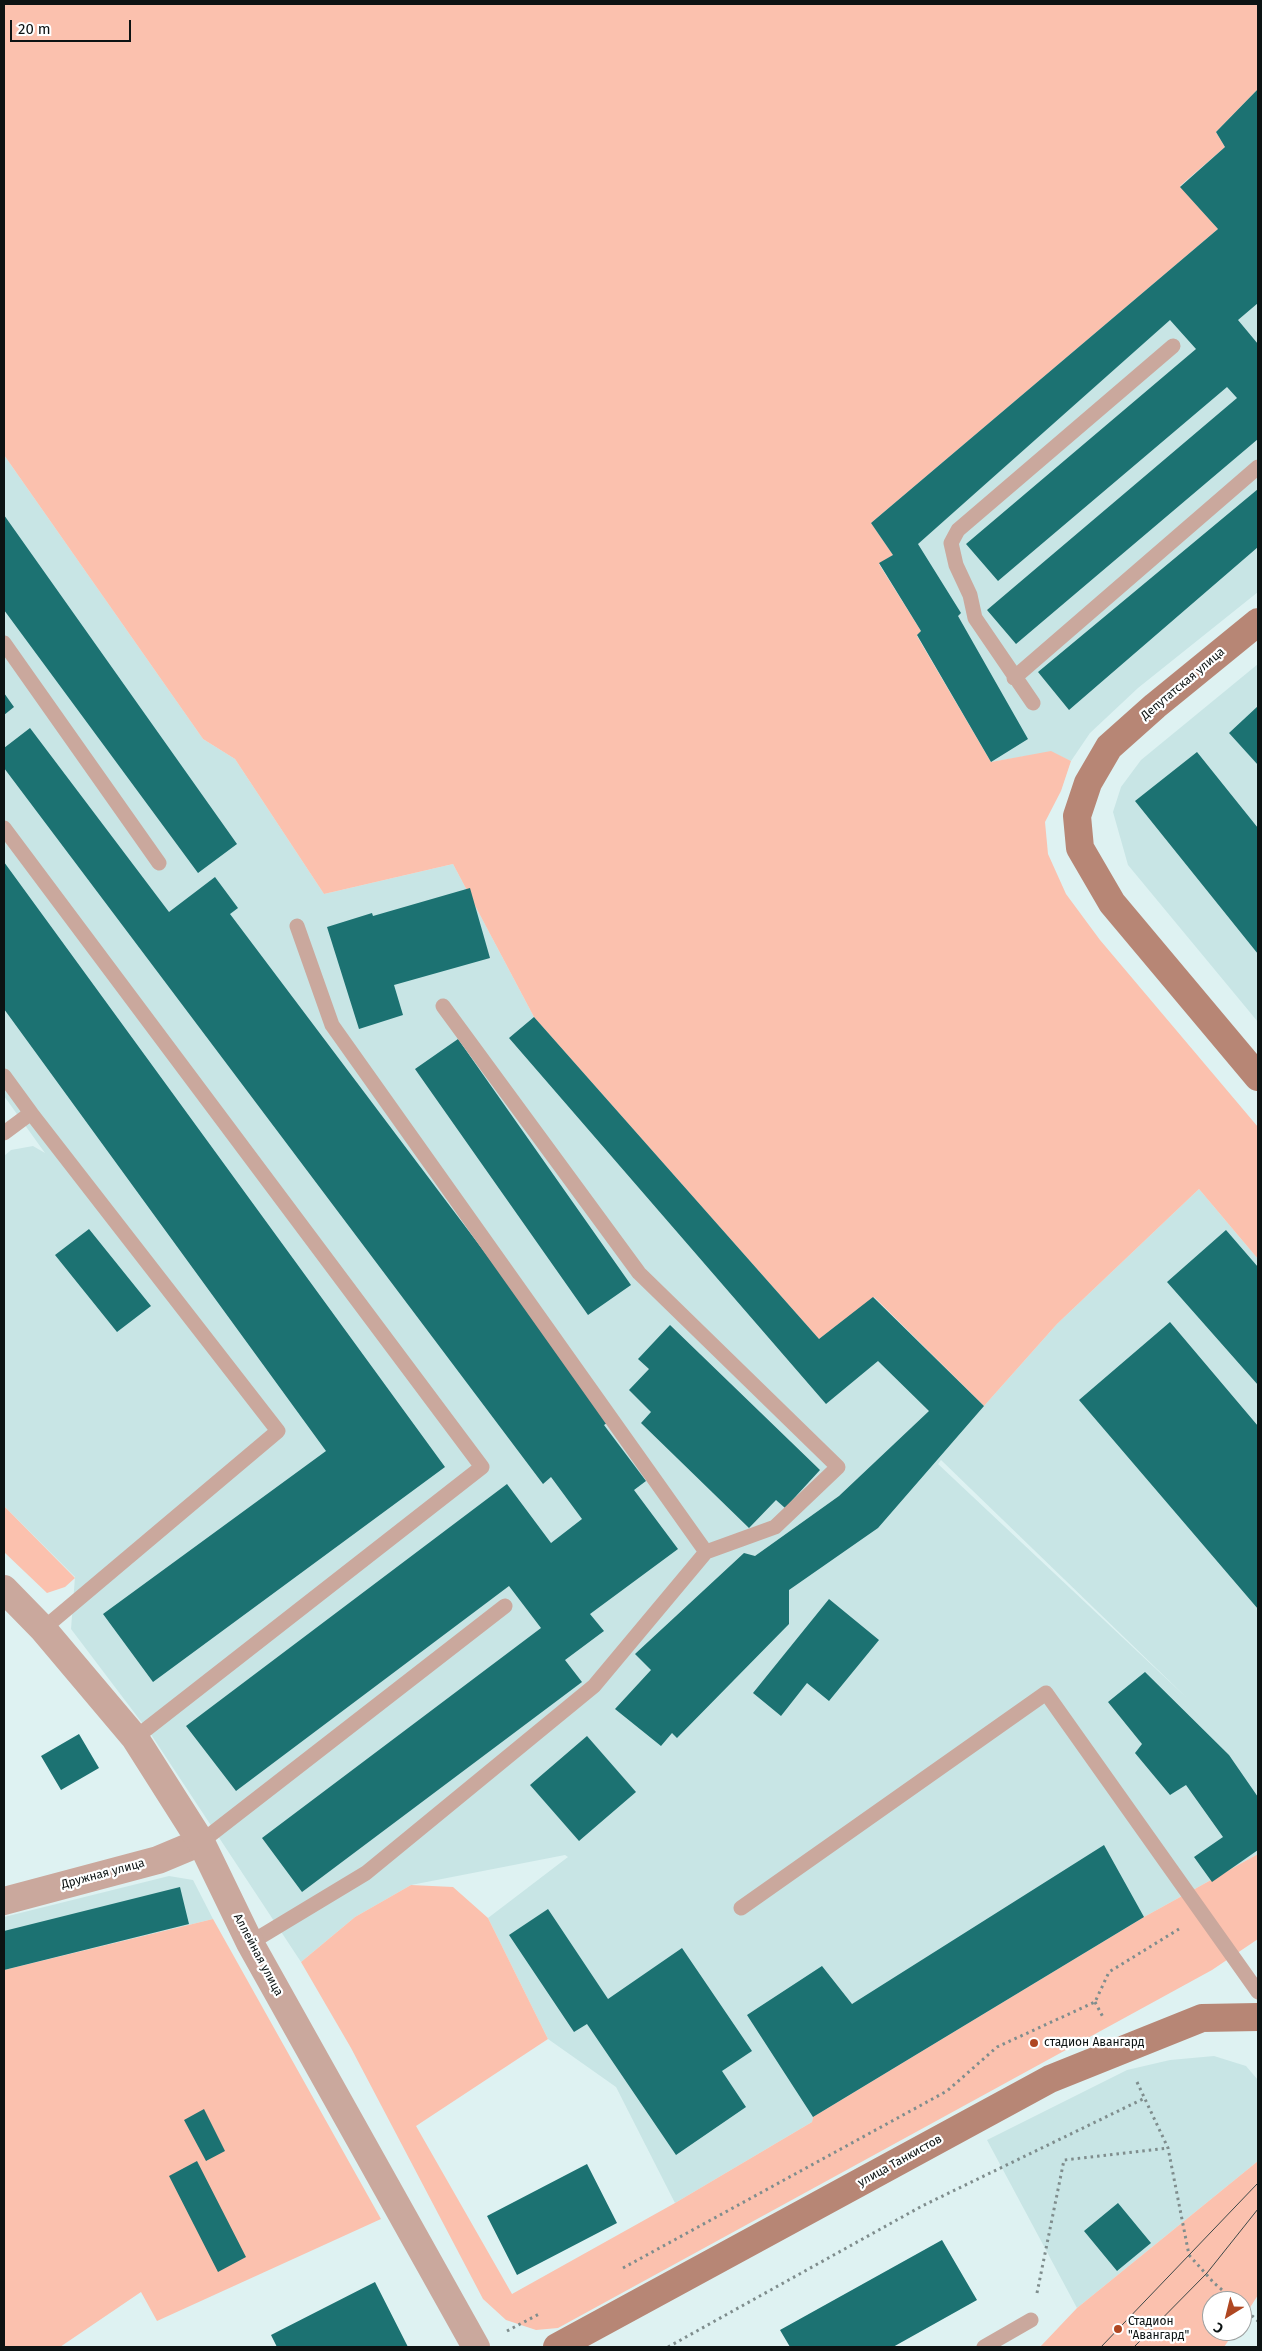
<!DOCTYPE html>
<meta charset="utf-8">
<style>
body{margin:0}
#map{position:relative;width:1262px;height:2351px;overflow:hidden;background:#def2f2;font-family:"Fira Sans",sans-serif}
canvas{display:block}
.frame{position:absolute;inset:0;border:5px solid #0c1313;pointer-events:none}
.north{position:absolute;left:1202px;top:2291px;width:50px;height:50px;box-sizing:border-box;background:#fff;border:1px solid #9ea1a1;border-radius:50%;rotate:216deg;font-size:14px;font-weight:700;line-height:20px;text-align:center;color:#0c1313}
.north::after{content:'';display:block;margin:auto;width:18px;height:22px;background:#af4722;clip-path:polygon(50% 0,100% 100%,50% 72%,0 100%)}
.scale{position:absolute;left:10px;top:20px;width:121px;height:22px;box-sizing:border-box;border:2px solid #0c1313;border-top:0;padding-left:6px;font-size:15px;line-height:18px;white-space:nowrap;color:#0c1313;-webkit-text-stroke:4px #fff;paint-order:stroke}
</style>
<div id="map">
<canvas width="1262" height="2351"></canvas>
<div class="frame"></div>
<div class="north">С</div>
<div class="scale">20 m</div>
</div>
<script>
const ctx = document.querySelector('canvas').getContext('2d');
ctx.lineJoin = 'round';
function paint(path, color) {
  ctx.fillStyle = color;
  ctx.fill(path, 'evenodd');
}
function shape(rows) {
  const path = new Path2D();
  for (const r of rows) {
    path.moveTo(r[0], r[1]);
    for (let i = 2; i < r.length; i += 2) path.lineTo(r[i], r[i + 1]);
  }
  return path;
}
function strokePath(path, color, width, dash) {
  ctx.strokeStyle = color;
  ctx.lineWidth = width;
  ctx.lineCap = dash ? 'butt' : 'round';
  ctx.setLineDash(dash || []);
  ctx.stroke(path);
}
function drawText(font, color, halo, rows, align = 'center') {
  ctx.font = font + ' "Fira Sans",sans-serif';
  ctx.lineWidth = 4.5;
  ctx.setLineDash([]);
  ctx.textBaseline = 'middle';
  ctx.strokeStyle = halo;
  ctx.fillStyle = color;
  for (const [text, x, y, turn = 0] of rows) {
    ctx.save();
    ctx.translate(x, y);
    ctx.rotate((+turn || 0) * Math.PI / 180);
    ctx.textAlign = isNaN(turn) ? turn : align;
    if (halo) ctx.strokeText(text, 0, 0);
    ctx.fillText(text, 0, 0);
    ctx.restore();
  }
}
paint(shape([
 [1258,89,1258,592,1138,688,1090,733,1071,761,1051,752,991,762,917,635,921,630,879,563,871,523,1147,292,1218,229,1180,187,1225,147,1216,132],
 [4,455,203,739,235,759,324,894,453,864,534,1017,873,1297,984,1406,1057,1324,1199,1189,1258,1259,1258,1854,1144,1917,813,2117,812,2122,675,2203,616,2087,548,2039,488,1918,568,1857,565,1855,411,1885,355,1917,301,1962,152,1736,71,1629,75,1577,4,1506,4,1156,11,1150,33,1146,45,1153,4,1096],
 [941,1460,1188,1699,938,1464],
 [1258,664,1258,1022,1128,865,1113,812,1121,787,1141,760],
 [169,1876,193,1880,213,1919,4,1970,4,1917],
 [1214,2056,1246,2066,1258,2080,1258,2161,1077,2308,987,2140,1127,2070,1170,2060]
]), '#c8e5e5');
paint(shape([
 [4,4,1258,4,1258,89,1216,132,1225,147,1180,186,1218,229,871,523,893,555,879,564,921,631,917,636,991,762,1051,751,1071,761,1061,791,1045,822,1048,854,1066,894,1100,940,1258,1127,1258,1259,1199,1189,1057,1324,984,1406,874,1297,819,1339,534,1017,453,864,324,894,235,759,203,739,4,455],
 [4,1506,75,1578,65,1587,47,1593,4,1552],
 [1258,1854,1258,1939,1212,1970,558,2328,536,2330,506,2320,483,2299,351,2048,301,1962,355,1917,411,1885,453,1887,488,1918,548,2039,416,2126,512,2294,675,2203,812,2122,813,2117,1144,1917],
 [213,1919,381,2219,157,2321,141,2292,60,2347,4,2347,4,1970],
 [1258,2161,1258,2295,1242,2320,1242,2301,1212,2301,1212,2331,1235,2331,1224,2347,1040,2347,1077,2308]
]), '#fbc1ae');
paint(shape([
 [1258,89,1258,303,1238,320,1258,344,1258,439,1016,644,987,610,1237,398,1227,387,998,581,966,544,1196,349,1170,320,918,544,961,613,958,616,1028,739,991,762,917,635,921,631,879,563,893,555,871,523,1218,229,1180,187,1225,147,1216,132],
 [1258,489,1258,547,1069,710,1038,672],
 [4,515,237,844,198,873,4,610],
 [4,693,14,707,4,715],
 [1258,706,1258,765,1229,733],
 [30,728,169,912,215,877,238,908,230,914,611,1420,604,1425,646,1481,634,1490,678,1549,590,1614,604,1631,565,1660,582,1682,302,1892,262,1838,541,1628,509,1586,236,1791,186,1726,507,1484,551,1543,582,1519,551,1477,543,1484,4,768,4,748],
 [1197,752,1258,828,1258,954,1135,801],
 [4,862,445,1467,153,1682,103,1614,326,1451,4,1009],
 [470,888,490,958,394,985,403,1015,359,1029,327,927,372,913,373,916],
 [534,1017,819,1339,873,1297,984,1406,878,1528,789,1590,789,1624,677,1738,672,1733,661,1746,615,1709,651,1670,635,1654,744,1553,755,1556,839,1496,929,1411,878,1361,826,1404,509,1038],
 [458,1039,631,1285,588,1315,415,1069],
 [89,1229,151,1306,117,1332,55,1255],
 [1226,1230,1258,1267,1258,1385,1167,1282],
 [1170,1322,1258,1426,1258,1609,1079,1400],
 [670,1325,820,1470,785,1508,776,1500,749,1528,641,1423,651,1412,629,1390,649,1369,638,1359],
 [829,1599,879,1640,829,1701,807,1683,781,1716,753,1693],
 [1145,1672,1229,1755,1258,1797,1258,1850,1212,1882,1194,1857,1223,1837,1186,1785,1170,1795,1135,1753,1142,1744,1108,1702],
 [79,1734,99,1768,61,1790,41,1756],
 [587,1736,636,1792,579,1841,530,1785],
 [1104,1845,1144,1917,813,2117,747,2015,822,1966,852,2004],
 [180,1887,189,1924,4,1970,4,1931],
 [548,1909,608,1999,682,1948,752,2051,722,2071,746,2107,676,2155,587,2024,574,2032,509,1935],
 [204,2109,225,2151,206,2161,184,2120],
 [197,2161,246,2257,218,2272,169,2176],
 [587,2164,617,2223,517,2275,487,2216],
 [1118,2203,1151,2243,1117,2271,1084,2231],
 [942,2240,977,2300,893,2347,790,2347,780,2330],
 [375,2282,408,2347,277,2347,271,2335]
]), '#1c7272');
strokePath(shape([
 [1095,2002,1104,2019],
 [1137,2082,1168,2148,1189,2255,1214,2283,1235,2301],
 [623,2268,947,2091,997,2047,1095,2002,1109,1972,1179,1929],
 [1037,2293,1064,2160,1168,2148],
 [1242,2307,1258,2321],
 [507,2331,541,2313],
 [668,2347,922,2206,1145,2098]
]), '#7f8d8d', 3, [2.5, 4]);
strokePath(shape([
 [4,643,159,863],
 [1014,678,1258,467],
 [1033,703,975,618,970,595,956,565,951,543,958,530,1173,346],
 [4,828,482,1467,135,1738],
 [443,1006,639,1273,838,1467,775,1527,706,1552],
 [4,1076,31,1113,4,1133],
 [31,1113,278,1431,43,1629],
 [201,1842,505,1606],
 [741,1908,1046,1693,1258,1992],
 [250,1943,366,1873,594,1686,706,1552,332,1025,297,926],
 [984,2347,1031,2320]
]), '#caa89d', 15);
strokePath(shape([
 [4,1901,158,1860,201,1842]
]), '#caa89d', 28);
strokePath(shape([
 [4,1589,43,1629,135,1738,201,1842,250,1943,476,2347]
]), '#caa89d', 28);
strokePath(shape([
 [1258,622,1155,706,1109,747,1088,783,1077,816,1080,848,1112,903,1258,1077],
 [557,2347,1050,2079,1202,2018,1258,2017]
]), '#b78675', 28);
strokePath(shape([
 [1101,2347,1258,2183],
 [1134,2347,1207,2273,1258,2209]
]), '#3e4848', 1);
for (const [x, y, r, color] of [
 [1034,2043,5,"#af4722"],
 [1118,2329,5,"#af4722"]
]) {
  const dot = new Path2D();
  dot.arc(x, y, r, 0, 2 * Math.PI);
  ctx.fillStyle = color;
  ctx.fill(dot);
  strokePath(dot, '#fff', 2);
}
drawText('12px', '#0c1313', '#fff', [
 ["Депутатская улица",1183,684,-40],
 ["Дружная улица",103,1874,-15],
 ["Аллейная улица",258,1955,62],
 ["улица Танкистов",900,2161,-29]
]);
drawText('12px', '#0c1313', '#fff', [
 ["стадион Авангард",1044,2043],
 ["Стадион",1128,2322],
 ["\"Авангард\"",1128,2336]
], 'left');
</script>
